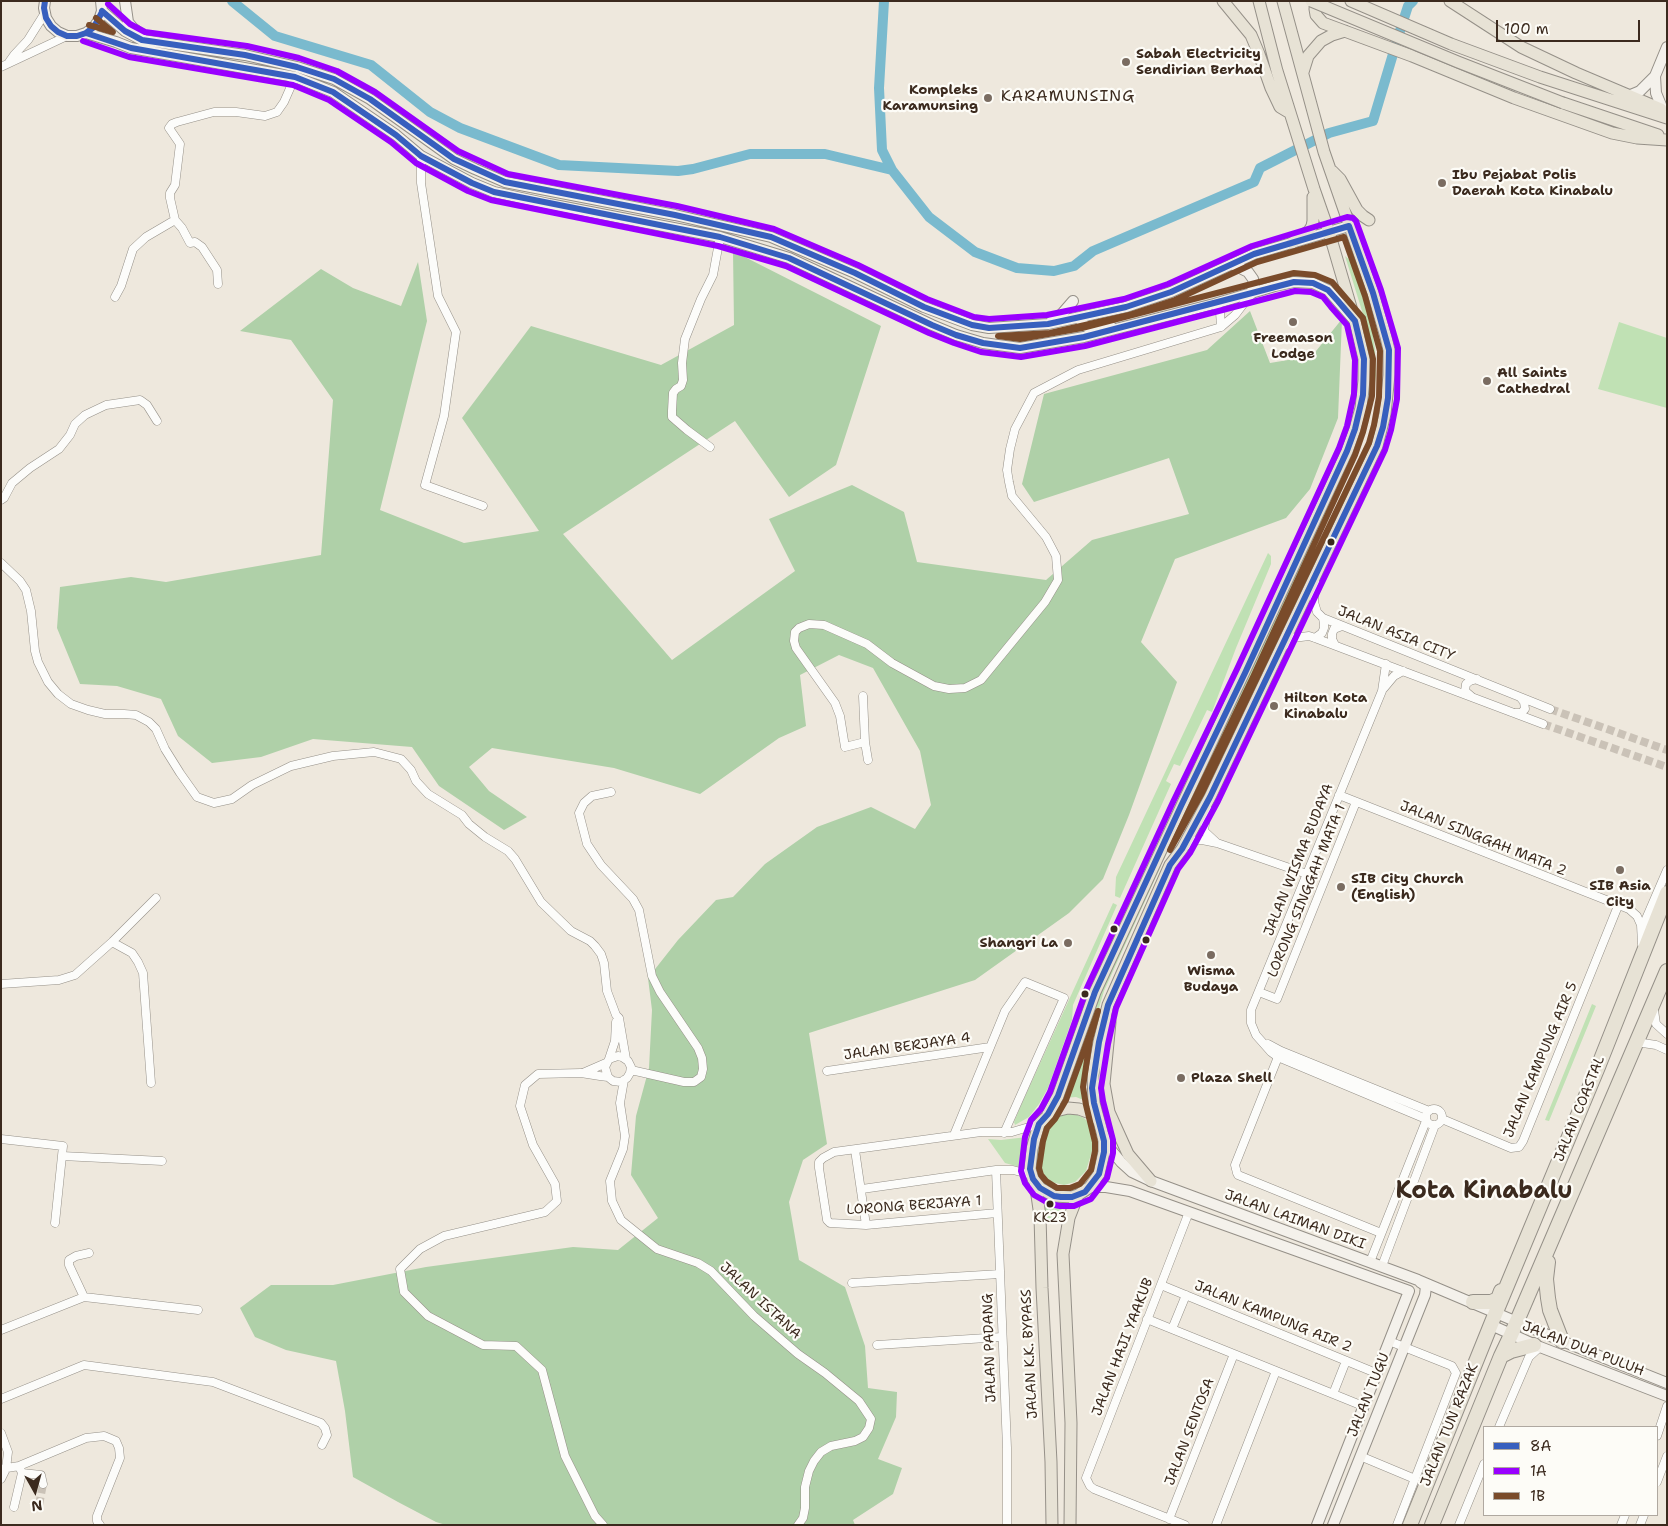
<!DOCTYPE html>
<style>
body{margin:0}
#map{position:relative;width:1668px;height:1526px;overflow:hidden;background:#eee8dd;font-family:"Shantell Sans",sans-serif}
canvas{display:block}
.frame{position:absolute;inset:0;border:2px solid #3b2a1e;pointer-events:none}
.legend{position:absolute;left:1483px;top:1426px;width:175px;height:90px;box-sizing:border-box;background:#fdfcf7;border:1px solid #afa8a0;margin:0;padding:6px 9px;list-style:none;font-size:15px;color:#3b2a1e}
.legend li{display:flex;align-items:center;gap:10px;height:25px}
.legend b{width:25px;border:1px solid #afa8a0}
.north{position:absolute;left:10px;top:1466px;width:50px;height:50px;-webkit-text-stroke:4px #fdfcf7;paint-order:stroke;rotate:173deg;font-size:14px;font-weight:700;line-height:20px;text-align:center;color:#3b2a1e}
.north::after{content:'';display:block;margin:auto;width:18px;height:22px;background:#3b2a1e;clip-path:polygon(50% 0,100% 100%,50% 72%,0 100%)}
.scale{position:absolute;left:1496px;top:20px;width:144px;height:22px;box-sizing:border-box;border:2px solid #3b2a1e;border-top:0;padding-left:6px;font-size:15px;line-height:18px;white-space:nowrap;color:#3b2a1e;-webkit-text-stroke:4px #fdfcf7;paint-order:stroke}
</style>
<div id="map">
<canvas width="1668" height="1526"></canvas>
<div class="frame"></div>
<ul class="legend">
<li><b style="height:6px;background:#375fbe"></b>8A</li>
<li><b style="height:6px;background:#90f"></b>1A</li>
<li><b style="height:6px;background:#7a4b2a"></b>1B</li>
</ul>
<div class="north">N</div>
<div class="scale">100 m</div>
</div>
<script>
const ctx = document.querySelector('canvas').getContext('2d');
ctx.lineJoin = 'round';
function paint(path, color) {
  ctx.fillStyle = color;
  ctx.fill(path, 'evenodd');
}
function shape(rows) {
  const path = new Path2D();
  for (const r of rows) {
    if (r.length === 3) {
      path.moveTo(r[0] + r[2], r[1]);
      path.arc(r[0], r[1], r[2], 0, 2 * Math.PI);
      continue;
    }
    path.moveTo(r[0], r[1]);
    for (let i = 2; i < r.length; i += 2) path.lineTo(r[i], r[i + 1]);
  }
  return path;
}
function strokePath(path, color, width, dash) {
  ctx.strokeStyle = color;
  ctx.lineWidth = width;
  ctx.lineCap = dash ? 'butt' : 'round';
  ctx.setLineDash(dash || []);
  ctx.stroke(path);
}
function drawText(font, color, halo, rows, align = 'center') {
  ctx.font = font + ' "Shantell Sans",sans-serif';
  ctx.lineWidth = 4.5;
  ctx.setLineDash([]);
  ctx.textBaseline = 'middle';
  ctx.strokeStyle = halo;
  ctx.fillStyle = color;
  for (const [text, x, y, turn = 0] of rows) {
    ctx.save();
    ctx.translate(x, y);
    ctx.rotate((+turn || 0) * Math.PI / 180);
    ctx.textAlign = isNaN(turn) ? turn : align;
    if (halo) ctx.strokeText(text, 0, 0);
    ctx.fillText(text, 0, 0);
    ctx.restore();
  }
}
paint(shape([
 [1345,256,1350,260,1353,267,1371,323,1375,349,1376,375,1372,406,1368,424,1360,442,1346,470,1261,656,1164,859,1161,858,1357,441,1364,422,1368,405,1371,375,1371,349,1366,324],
 [1619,322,1667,338,1667,408,1598,389],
 [1268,553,1271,556,1271,564,1236,648,1212,712,1207,710,1180,766,1174,764,1166,781,1171,784,1120,898,1115,896,1116,877],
 [1157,865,1161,866,1104,991,1093,1028,1086,1061,1084,1080,1086,1101,1076,1097,1063,1098,1101,990],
 [1113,903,1117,905,1073,1005,1072,1020,1048,1088,1039,1104,1029,1117,1015,1125,1014,1122,1022,1103],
 [1592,1004,1596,1006,1549,1121,1545,1120],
 [1063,1113,1075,1114,1084,1118,1091,1125,1095,1141,1086,1171,1075,1182,1064,1185,1051,1182,1045,1178,1038,1169,1037,1163,1037,1155,1044,1129,1054,1117],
 [1027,1137,1022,1151,1023,1168,1005,1163,988,1139,1001,1140],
 [1044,1196,1066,1199,1063,1204,1059,1219,1046,1220]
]), '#c0e1b4');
paint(shape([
 [733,251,881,326,836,465,789,497,735,421,563,534,672,660,795,571,769,519,852,485,904,512,917,562,1046,580,1092,540,1189,514,1169,458,1034,502,1022,484,1044,394,1207,350,1250,311,1270,363,1312,356,1342,319,1338,418,1310,489,1286,518,1175,559,1141,642,1177,682,1129,815,1103,879,1069,913,975,980,809,1033,827,1144,803,1160,789,1202,799,1260,845,1287,865,1346,868,1388,897,1392,896,1417,878,1459,902,1468,893,1494,853,1520,855,1525,446,1525,436,1522,398,1502,353,1477,345,1411,336,1361,286,1350,255,1337,240,1308,271,1285,333,1285,426,1267,573,1247,618,1250,658,1218,631,1175,636,1116,649,1068,652,1010,648,978,678,940,716,900,733,897,765,864,817,827,871,807,915,829,931,805,920,751,873,668,839,655,800,675,806,726,779,738,700,794,614,768,492,748,469,767,489,791,527,817,504,830,439,786,412,747,313,739,261,757,212,763,178,736,161,699,117,686,80,684,57,628,60,587,131,577,166,582,321,555,333,400,291,340,240,331,321,269,353,288,401,306,418,262,427,321,380,510,464,543,539,531,462,418,531,326,661,365,734,325]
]), '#afd0a8');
strokePath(shape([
 [232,1,275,36,371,65,430,112,460,128,559,165,678,171,693,169,750,154,825,154,892,170],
 [884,1,879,88,882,150,892,170,929,217,975,252,1017,268,1054,271,1074,266,1093,251,1254,182,1260,168,1329,133,1373,121,1399,34,1408,6,1413,1]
]), '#7abace', 10);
strokePath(shape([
 [1550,709,1667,750],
 [1543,724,1667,767],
 [39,1505,43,1484]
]), '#cac2b7', 8, [8, 4]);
const street = shape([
 [9,62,14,55,28,40,45,13],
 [1,67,67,36],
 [421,156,421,183,438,296,456,332,444,416,425,485,483,506],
 [218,284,217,270,202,247,195,242,190,243,182,228,175,220,170,198,170,193,175,185,180,144,169,128,172,124,177,122,214,112,236,112,265,116,277,112,284,102,295,77],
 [115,297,121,286,133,249,146,237,175,220],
 [1214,304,1220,312,1221,327],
 [710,447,687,430,672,417,672,411,673,393,676,389,681,386,683,380,682,363,685,339,701,299,713,275,720,237],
 [1,500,4,498,12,483,30,468,59,449,70,435,75,424,85,415,106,405,140,400,147,405,157,421],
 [1,563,20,581,26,590,31,611,35,651,38,662,48,682,58,694,71,704,88,710,105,714,124,714,136,715,149,722,156,729,165,749,180,773,197,797,214,803,232,799,252,785,291,766,333,756,374,752,401,759,411,770,416,781,428,794,462,815,469,824,485,837,508,851,515,859,541,902,571,931,590,941,595,946,601,954,604,963,607,991,616,1015,619,1018,626,1059],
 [1315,582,1314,602,1317,612,1323,618,1550,709],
 [1315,638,1322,633,1324,628,1324,624,1323,618],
 [1335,645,1332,639,1332,634,1334,629,1342,626],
 [1284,646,1293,638,1309,636,1315,638,1543,724],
 [1386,664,1382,691,1251,1010,1251,1023,1256,1035,1271,1052,1278,1057,1426,1119],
 [1384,688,1394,676,1403,671],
 [863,696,865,742,845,747,840,716,835,703,796,648,794,641,795,632,799,628,809,624,824,625,867,644,892,663,934,686,949,689,965,688,981,680,1045,602,1058,580,1056,556,1046,537,1012,496,1009,482,1007,470,1010,449,1015,429,1034,393,1078,370,1221,327,1235,315,1251,294],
 [1471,696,1465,691,1466,684,1470,681,1477,679],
 [1515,713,1521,713,1525,709,1524,702,1520,697],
 [865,742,868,760],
 [611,792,592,796,584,803,579,813,587,844,601,865,633,899,639,910,652,976,660,992,698,1048,702,1058,703,1069,701,1077,694,1082,684,1082,631,1070],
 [1339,795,1629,909,1637,916,1641,925,1642,944],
 [1207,809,1204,831,1217,843],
 [1184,847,1194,841,1202,840,1217,843,1307,874],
 [1642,928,1667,870],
 [112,942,132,953,138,962,143,973,151,1083],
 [1,984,59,980,75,975,112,942,156,898],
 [1259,992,1277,999,1356,802],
 [1654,1010,1656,1024,1667,1034],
 [1636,1042,1656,1045,1667,1050],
 [1268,1044,1281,1051,1429,1111],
 [1278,1057,1235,1165,1237,1173,1238,1175,1381,1233],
 [609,1059,615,1041,616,1022],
 [827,1071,990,1047],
 [583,1073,606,1063],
 [624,1080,620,1103,625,1136,623,1149,610,1181,612,1201,621,1220,657,1249,698,1263,711,1271,754,1316,798,1354,825,1373,859,1401,871,1419,869,1428,863,1437,855,1441,831,1446,821,1452,814,1461,809,1471,805,1487,805,1508,803,1518,798,1525],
 [1434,1117,8],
 [1442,1119,1511,1148,1519,1147,1523,1141,1618,906],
 [954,1135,1005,1011,1025,982,1064,998,1004,1133],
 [1,1139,63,1146,55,1223],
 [855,1150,866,1225],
 [62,1156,162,1161],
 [996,1170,1007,1448,1007,1525],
 [862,1189,996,1170,1013,1170,1032,1175],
 [997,1213,866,1225,830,1223,827,1220,819,1168,819,1162,823,1158,834,1152,981,1132,1012,1132,1039,1124],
 [1370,1262,1426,1121],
 [1382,1266,1435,1125],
 [852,1283,1000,1274],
 [1161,1285,1376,1373],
 [84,1297,69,1265,69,1260,76,1256,89,1253],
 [1147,1319,1363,1406],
 [1172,1329,1186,1295],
 [1,1330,84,1297,198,1310],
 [1389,1341,1452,1366,1456,1373,1397,1525],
 [877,1345,1002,1337],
 [1333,1394,1346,1361],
 [1,1399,84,1365,213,1382,321,1423,325,1428,327,1435,322,1445],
 [1499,1427,1529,1357,1540,1347],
 [1,1433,8,1452,6,1469,1,1479],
 [1657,1436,1667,1406],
 [1360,1456,1415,1479],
 [1,1469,19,1466,86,1438,104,1436,116,1441,119,1448,120,1458,97,1516,97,1521,100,1525],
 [22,1473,41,1475,43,1484],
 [1657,1482,1667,1456],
 [14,1507,22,1473,19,1466],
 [1169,1519,1234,1354],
 [603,1525,595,1516,565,1456,542,1370,516,1346,483,1345,428,1316,404,1292,400,1269,420,1249,444,1236,545,1212,557,1201,555,1184,533,1145,520,1106,525,1085,538,1074,581,1073,600,1076,608,1077,613,1081,621,1082,627,1078,630,1073,631,1067,628,1061,622,1057,618,1056,609,1059,605,1067,608,1077],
 [1185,1525,1094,1489,1090,1486,1086,1478,1189,1212],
 [1216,1525,1276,1371],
 [1459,1525,1484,1464],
 [1621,1525,1625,1515],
 [1640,1525,1644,1515]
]);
const secondary = shape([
 [45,1,44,8,46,18,51,26,58,32,67,36,77,36,86,33,94,27,99,20,102,11,101,1],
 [125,1,128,22,133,28,141,34],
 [102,11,125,31,142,40,245,55,297,67,334,79,370,99,454,159,475,169,505,182,675,215,771,237,855,273,924,307,972,325,989,328,1048,324,1126,307,1171,292,1254,254,1349,226],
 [86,33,116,42,131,48,295,77,333,92,396,135,421,156,472,183,494,192,549,204,720,237,789,258,932,325,956,335,983,343,1020,348,1084,337,1214,304,1275,286,1294,282,1313,283,1328,290,1355,321],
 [1628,96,1640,91,1655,76],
 [1663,110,1656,93,1655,76,1667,47],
 [1232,264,1248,272,1253,279,1254,284,1251,294],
 [1079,318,1085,326,1089,328,1110,325],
 [1051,322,1060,316,1073,301],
 [1104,1136,1111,1150,1121,1162,1132,1172,1151,1181,1418,1280,1562,1341,1667,1383],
 [1090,1187,1106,1187,1130,1191,1409,1291,1317,1525],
 [1491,1325,1540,1347,1667,1396],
 [1333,1525,1425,1295,1426,1286,1420,1282]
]);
const primary = shape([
 [1223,1,1251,35,1259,54,1271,88,1280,107,1290,113],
 [1316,1,1315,9,1316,15,1323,23,1412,56,1514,98,1612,133,1637,138,1667,140],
 [1351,1,1451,44,1540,77,1667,118],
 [1450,1,1521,47,1576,73,1661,109],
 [1303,72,1308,56,1321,41,1332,35,1345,31],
 [1563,103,1658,135],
 [1332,171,1340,179,1357,210,1363,216,1369,220],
 [1292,243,1309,231,1312,226,1313,221,1313,197],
 [1110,1022,1104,1084,1109,1112,1128,1154,1151,1181],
 [1048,1114,1058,1096,1095,992,1347,451,1355,429,1361,408,1364,380,1364,359,1355,321,1329,232,1314,189,1277,71,1259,1],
 [1099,1121,1090,1113,1079,1109,1068,1108,1052,1112,1039,1124,1032,1149,1030,1169,1033,1179,1040,1188,1054,1196,1072,1197,1078,1195,1090,1187,1099,1174,1104,1152,1104,1141,1102,1132,1094,1103,1093,1075,1099,1042,1108,1005,1170,865,1182,849,1210,797,1377,446,1385,414,1389,375,1389,350,1386,337,1373,293,1324,152,1283,1],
 [1035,1182,1040,1216,1042,1288,1051,1462,1052,1525],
 [1070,1525,1071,1423,1063,1254,1069,1218,1078,1195]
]);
const highway = shape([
 [1548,1262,1546,1279,1548,1298,1550,1310,1562,1341],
 [1473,1302,1491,1302,1498,1299,1501,1291],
 [1501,1356,1511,1351,1534,1345],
 [1410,1525,1496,1312,1598,1067,1667,893],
 [1432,1525,1501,1356,1511,1335,1667,971]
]);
strokePath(street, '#959088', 9);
strokePath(secondary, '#959088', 12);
strokePath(primary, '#959088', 13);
strokePath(highway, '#959088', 16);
strokePath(street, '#fcfcfa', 8);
strokePath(secondary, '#f4f1eb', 10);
strokePath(primary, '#e7e2d5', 11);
strokePath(highway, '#e7e2d5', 14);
const primaryBridge = shape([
 [1311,1,1458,62,1563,103]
]);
strokePath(primaryBridge, '#959088', 13, []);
strokePath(primaryBridge, '#e7e2d5', 11);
strokePath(shape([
 [45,1,44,8,46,18,51,26,58,32,67,36,77,36,86,33,94,27,102,12],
 [86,33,131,48,295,77,333,92,396,135,421,156,472,183,494,192,720,237,789,258,932,325,956,335,983,343,1020,348,1084,337,1294,282,1313,283,1328,290,1338,301,1355,321,1364,359,1363,395,1355,429,1347,451,1245,673,1181,806,1095,992,1058,1096,1048,1114,1039,1124,1034,1139,1030,1169,1033,1179,1040,1188,1054,1196,1061,1197,1072,1197,1085,1192,1099,1174,1104,1152,1104,1141,1094,1103,1092,1088,1099,1042,1108,1005,1170,865,1182,849,1210,797,1377,446,1383,427,1388,398,1389,350,1373,293,1349,226,1254,254,1171,292,1126,307,1048,324,989,328,972,325,924,307,855,273,771,237,675,215,505,182,454,159,370,99,334,79,297,67,245,55,142,40,125,31,102,11]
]), '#375fbe', 6);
strokePath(shape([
 [83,41,129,57,293,85,329,100,391,142,416,163,468,191,491,200,718,246,786,266,929,333,954,343,981,352,1021,357,1085,346,1295,291,1311,292,1323,297,1331,307,1347,325,1355,360,1354,394,1347,426,1339,448,1237,669,1173,802,1087,988,1050,1092,1041,1109,1031,1120,1025,1137,1021,1171,1025,1183,1034,1195,1050,1204,1060,1206,1074,1206,1091,1199,1107,1178,1113,1153,1113,1140,1103,1101,1101,1088,1108,1044,1116,1008,1178,869,1190,853,1218,801,1385,450,1391,430,1397,399,1398,348,1381,290,1356,221,1353,218,1347,217,1252,246,1168,284,1124,299,1047,315,989,319,974,317,927,299,858,265,774,229,677,206,508,174,458,151,375,92,337,71,299,58,247,46,145,32,130,24,108,4]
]), '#90f', 6);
strokePath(shape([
 [89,25,113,32,96,18],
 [1344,237,1365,296,1380,351,1379,397,1374,425,1369,443,1202,793,1170,850,1253,677,1355,455,1363,432,1372,396,1373,359,1363,318,1332,282,1315,275,1294,273,1082,328,1020,339,998,336,1050,333,1129,315,1175,300,1257,262,1344,237],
 [1098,1011,1090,1040,1083,1087,1086,1105,1095,1142,1095,1151,1091,1170,1080,1184,1070,1188,1057,1188,1046,1181,1041,1175,1039,1168,1043,1141,1047,1128,1055,1119,1066,1100,1098,1011]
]), '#7a4b2a', 6);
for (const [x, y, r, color] of [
 [1126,62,5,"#7a6c61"],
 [988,98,5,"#7a6c61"],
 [1442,183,5,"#7a6c61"],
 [1293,322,5,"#7a6c61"],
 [1487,381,5,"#7a6c61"],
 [1331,542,4.5,"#3b2a1e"],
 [1274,706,5,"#7a6c61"],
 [1620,870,5,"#7a6c61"],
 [1341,887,5,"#7a6c61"],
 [1114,929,4.5,"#3b2a1e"],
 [1146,940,4.5,"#3b2a1e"],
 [1068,943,5,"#7a6c61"],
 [1211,955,5,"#7a6c61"],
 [1085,994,4.5,"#3b2a1e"],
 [1181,1078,5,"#7a6c61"],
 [1050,1204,4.5,"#3b2a1e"]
]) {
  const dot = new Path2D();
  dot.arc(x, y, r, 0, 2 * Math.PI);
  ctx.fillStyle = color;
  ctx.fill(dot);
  strokePath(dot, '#fdfcf7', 2);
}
drawText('13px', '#3b2a1e', '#fdfcf7', [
 ["KK23",1050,1219]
]);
drawText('bold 14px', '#3b2a1e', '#fdfcf7', [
 ["Sabah Electricity",1136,54],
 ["Sendirian Berhad",1136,70],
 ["Kompleks",978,90,"right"],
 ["Karamunsing",978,106,"right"],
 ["Ibu Pejabat Polis",1452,175],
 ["Daerah Kota Kinabalu",1452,191],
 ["Freemason",1293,338,"center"],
 ["Lodge",1293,354,"center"],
 ["All Saints",1497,373],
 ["Cathedral",1497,389],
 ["Hilton Kota",1284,698],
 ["Kinabalu",1284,714],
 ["SIB City Church",1351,879],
 ["(English)",1351,895],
 ["SIB Asia",1620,886,"center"],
 ["City",1620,902,"center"],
 ["Shangri La",1058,943,"right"],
 ["Wisma",1211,971,"center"],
 ["Budaya",1211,987,"center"],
 ["Plaza Shell",1191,1078]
], 'left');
drawText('14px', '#3b2a1e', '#fdfcf7', [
 ["JALAN ASIA CITY",1396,634,22],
 ["JALAN SINGGAH MATA 2",1483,839,22],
 ["JALAN WISMA BUDAYA",1299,860,-68],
 ["LORONG SINGGAH MATA 1",1307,891,-68],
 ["JALAN BERJAYA 4",907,1047,-8],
 ["JALAN KAMPUNG AIR 5",1541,1060,-67],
 ["JALAN COASTAL",1580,1109,-68],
 ["LORONG BERJAYA 1",914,1206,-4],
 ["JALAN LAIMAN DIKI",1295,1220,20],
 ["JALAN ISTANA",760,1301,43],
 ["JALAN KAMPUNG AIR 2",1273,1317,22],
 ["JALAN HAJI YAAKUB",1123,1347,-69],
 ["JALAN PADANG",990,1348,-92],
 ["JALAN DUA PULUH",1583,1349,21],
 ["JALAN K.K. BYPASS",1030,1354,-93],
 ["JALAN TUGU",1369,1395,-68],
 ["JALAN TUN RAZAK",1450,1425,-68],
 ["JALAN SENTOSA",1190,1432,-69]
]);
ctx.letterSpacing = '1px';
drawText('16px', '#3b2a1e', '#fdfcf7', [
 ["KARAMUNSING",1068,97]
]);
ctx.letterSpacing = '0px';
drawText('bold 24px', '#3b2a1e', '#fdfcf7', [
 ["Kota Kinabalu",1484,1192]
]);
</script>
